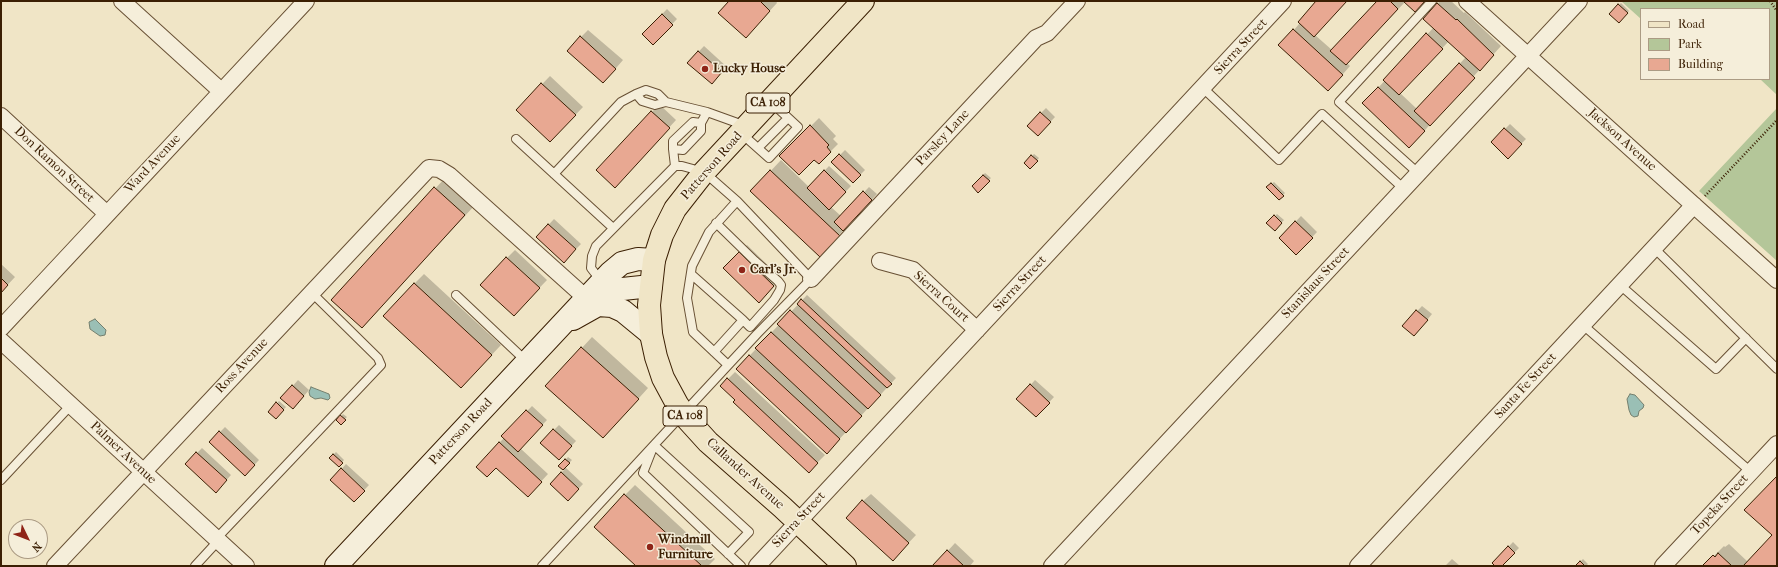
<!DOCTYPE html>
<style>
body{margin:0}
#map{position:relative;width:1778px;height:567px;overflow:hidden;background:#f0e5c6;font-family:"IM FELL French Canon",serif}
canvas{display:block}
.frame{position:absolute;inset:0;border:2px solid #3b1f03;pointer-events:none}
.legend{position:absolute;left:1640px;top:8px;width:130px;height:72px;box-sizing:border-box;background:#f5eeda;border:1px solid #ab9b84;margin:0;padding:5px 7px;list-style:none;font-size:12px;color:#3b1f03}
.legend li{display:flex;align-items:center;gap:8px;height:20px}
.legend b{width:20px;border:1px solid #ab9b84}
.north{position:absolute;left:8px;top:519px;width:40px;height:40px;box-sizing:border-box;background:#f5eeda;border:1px solid #ab9b84;border-radius:50%;rotate:133deg;font-size:11px;font-weight:700;line-height:16px;text-align:center;color:#3b1f03}
.north::after{content:'';display:block;margin:auto;width:14px;height:18px;background:#8f2418;clip-path:polygon(50% 0,100% 100%,50% 72%,0 100%)}
</style>
<div id="map">
<canvas width="1778" height="567"></canvas>
<div class="frame"></div>
<ul class="legend">
<li><b style="height:5px;background:#f0e5c6"></b>Road</li>
<li><b style="height:11px;background:#b4c699"></b>Park</li>
<li><b style="height:11px;background:#e8a892"></b>Building</li>
</ul>
<div class="north">N</div>
</div>
<script>
const ctx = document.querySelector('canvas').getContext('2d');
ctx.lineJoin = 'round';
function paint(path, color) {
  ctx.fillStyle = color;
  ctx.fill(path, 'evenodd');
}
function shape(rows) {
  const path = new Path2D();
  for (const r of rows) {
    path.moveTo(r[0], r[1]);
    for (let i = 2; i < r.length; i += 2) path.lineTo(r[i], r[i + 1]);
  }
  return path;
}
function strokePath(path, color, width, dash) {
  ctx.strokeStyle = color;
  ctx.lineWidth = width;
  ctx.lineCap = dash ? 'butt' : 'round';
  ctx.setLineDash(dash || []);
  ctx.stroke(path);
}
function drawText(font, color, halo, rows, align = 'center') {
  ctx.font = font + ' "IM FELL French Canon",serif';
  ctx.lineWidth = 3;
  ctx.setLineDash([]);
  ctx.textBaseline = 'middle';
  ctx.strokeStyle = halo;
  ctx.fillStyle = color;
  for (const [text, x, y, turn = 0] of rows) {
    ctx.save();
    ctx.translate(x, y);
    ctx.rotate((+turn || 0) * Math.PI / 180);
    ctx.textAlign = isNaN(turn) ? turn : align;
    if (halo) ctx.strokeText(text, 0, 0);
    ctx.fillText(text, 0, 0);
    ctx.restore();
  }
}
paint(shape([
 [1621,1,1777,1,1777,95,1760,79,1769,79,1769,9,1641,9,1641,19],
 [1777,108,1777,261,1699,191]
]), '#b4c699');
const water = shape([
 [95,319,106,330,105,335,100,336,90,329,89,322,95,319],
 [311,387,329,394,330,398,328,400,321,398,315,399,310,396,309,392,311,387],
 [1630,394,1635,395,1644,405,1643,408,1639,411,1638,416,1634,417,1631,415,1629,410,1627,399,1630,394]
]);
paint(water, '#9abfb5');
strokePath(water, '#747f6e', 1);
paint(shape([
 [731,1,776,1,777,3,753,29],
 [1318,1,1347,1,1315,35,1332,50,1378,1,1425,1,1405,2,1347,63,1350,66,1336,82,1294,30],
 [1440,1,1451,1,1464,13,1465,12,1501,46,1417,139,1378,88,1434,27,1424,19],
 [1449,41,1466,57,1417,109,1400,93],
 [1621,3,1629,11,1619,22,1610,14],
 [667,9,677,19,653,44,643,34],
 [588,30,623,60,611,74,581,37],
 [704,46,727,67,717,78,689,62],
 [550,76,583,107,558,133,517,110],
 [659,104,676,120,622,179,652,112],
 [1046,108,1055,117,1038,135,1028,126],
 [819,118,836,136,833,139,838,144,819,163,814,158,781,156],
 [1510,124,1526,139,1508,157,1492,142],
 [845,150,865,170,853,182,833,162],
 [1034,154,1039,158,1030,168,1025,163],
 [781,160,809,187,829,166,851,186,831,207,841,216,869,187,877,194,830,245,752,191],
 [985,173,991,178,978,191,973,186],
 [445,178,475,205,362,327,333,300],
 [1274,182,1285,193,1279,199,1268,187],
 [1277,214,1284,220,1275,230,1268,223],
 [1301,216,1317,232,1296,254,1280,238],
 [554,219,581,244,569,256,537,237],
 [747,245,781,278,767,294,739,253],
 [515,250,547,280,521,307,507,258],
 [1,264,15,277,1,292],
 [424,274,501,345,471,377,414,284],
 [807,295,896,378,834,445,737,369],
 [1422,306,1432,314,1419,330,1403,326],
 [592,337,648,388,613,427,547,386],
 [735,372,825,455,816,464,721,386],
 [298,380,309,390,298,403,282,398],
 [1035,380,1054,397,1041,411,1018,399],
 [279,401,286,407,276,418,269,412],
 [532,406,547,420,520,448,548,474,535,488,499,443,504,438,503,436],
 [343,414,347,417,341,423,338,420],
 [559,425,576,441,559,459,541,443],
 [225,427,259,460,245,475,210,442],
 [202,448,231,475,221,486,197,453],
 [336,452,344,460,339,466,330,458],
 [568,457,572,460,565,467,583,484,568,500,551,484,564,470,560,466],
 [346,464,369,485,354,501,332,480],
 [1777,477,1777,566,1704,566,1724,546,1725,547,1729,544,1748,562,1773,535],
 [635,485,715,559,708,566,637,566,625,495],
 [871,494,916,535,900,552,863,501],
 [1513,542,1519,548,1501,566,1496,566,1493,563],
 [955,543,974,561,970,566,934,566],
 [1452,559,1460,566,1445,566],
 [1583,559,1588,564,1586,566,1576,566]
]), '#0003');
const building = shape([
 [729,1,760,1,770,11,746,38,718,13,729,1],
 [1316,1,1347,1,1314,37,1298,22,1316,1],
 [1377,1,1390,1,1398,9,1346,65,1330,51,1377,1],
 [1403,1,1425,1,1415,12,1403,1],
 [1437,3,1456,20,1457,19,1494,55,1480,71,1423,19,1437,3],
 [1618,4,1628,13,1619,23,1609,14,1618,4],
 [662,14,673,25,653,45,642,34,662,14],
 [1293,29,1343,75,1328,91,1278,45,1293,29],
 [1426,33,1443,49,1399,95,1383,80,1426,33],
 [580,36,616,69,603,83,567,51,580,36],
 [698,51,722,72,712,84,687,63,698,51],
 [1459,63,1475,78,1430,126,1414,111,1459,63],
 [541,83,576,115,550,142,516,110,541,83],
 [1378,87,1425,131,1409,148,1362,103,1378,87],
 [651,111,670,128,615,188,596,170,651,111],
 [1040,112,1051,122,1038,136,1027,126,1040,112],
 [810,125,829,145,827,147,831,152,819,164,814,160,799,175,779,156,810,125],
 [1504,128,1522,144,1508,159,1491,142,1504,128],
 [839,154,861,175,853,183,831,162,839,154],
 [1031,155,1038,161,1030,169,1024,163,1031,155],
 [770,170,840,236,820,257,750,191,770,170],
 [824,170,846,192,829,210,807,188,824,170],
 [983,175,990,181,978,193,972,186,983,175],
 [1271,183,1284,196,1279,200,1266,187,1271,183],
 [434,187,465,215,362,328,331,300,434,187],
 [863,191,872,200,843,231,834,222,863,191],
 [1274,215,1282,223,1275,231,1266,223,1274,215],
 [1295,221,1313,238,1296,255,1279,238,1295,221],
 [548,224,576,249,564,263,536,237,548,224],
 [739,252,774,286,759,303,723,268,739,252],
 [506,257,540,288,514,316,480,285,506,257],
 [1,278,8,285,1,293,1,278],
 [414,283,492,355,461,388,383,316,414,283],
 [801,299,892,384,887,388,797,304,801,299],
 [790,310,881,395,868,409,777,324,790,310],
 [1416,310,1428,320,1414,336,1402,326,1416,310],
 [771,332,862,416,846,433,755,348,771,332],
 [581,347,639,399,603,438,545,386,581,347],
 [749,355,840,439,827,454,736,369,749,355],
 [727,378,818,463,809,473,733,402,735,400,720,386,727,378],
 [1030,384,1050,403,1036,417,1016,399,1030,384],
 [292,385,304,396,293,409,280,398,292,385],
 [276,402,284,410,276,419,268,412,276,402],
 [526,410,543,425,518,452,501,436,526,410],
 [340,415,346,420,341,425,336,420,340,415],
 [553,429,572,446,559,460,540,443,553,429],
 [219,431,255,465,245,476,209,442,219,431],
 [499,442,542,482,528,497,496,468,487,477,476,467,499,442],
 [196,452,227,480,216,493,185,464,196,452],
 [333,454,343,463,339,467,329,458,333,454],
 [565,459,570,463,563,470,558,466,565,459],
 [341,468,365,491,354,502,330,480,341,468],
 [561,472,579,489,568,501,550,484,561,472],
 [1777,476,1777,566,1743,566,1772,535,1744,510,1777,476],
 [624,494,702,566,636,566,594,527,624,494],
 [862,500,909,543,893,561,846,518,862,500],
 [1508,546,1515,553,1502,566,1495,566,1492,563,1508,546],
 [947,550,964,566,932,566,947,550],
 [1718,553,1732,566,1702,566,1713,555,1715,557,1718,553],
 [1580,561,1585,566,1575,566,1580,561]
]);
paint(building, '#e8a892');
strokePath(building, '#3b1f03', 1);
const service = shape([
 [1203,88,1279,160,1322,114,1404,189],
 [666,102,655,105,642,101,636,94,646,90,658,94,666,102,707,112,746,126],
 [701,123,693,122,673,141,673,149,683,150,701,131,701,123,707,112],
 [742,134,769,158,798,127,771,102],
 [516,139,613,228],
 [758,148,788,118],
 [673,149,675,166],
 [1418,173,1339,102,1432,1],
 [554,174,621,102,636,94],
 [1654,248,1777,369],
 [691,274,743,320],
 [601,281,591,268,592,256,596,246,675,166,682,166,704,172,737,201,811,279,757,334,654,445,643,473,741,566],
 [1620,285,1716,369,1746,338],
 [456,295,526,361],
 [1583,325,1751,472],
 [714,352,743,320,750,327,774,300,780,290,781,285,778,281,755,261,716,223],
 [728,365,693,332,687,298,692,266,709,232,737,201],
 [1,480,71,405],
 [216,539,381,365,378,358,311,292],
 [195,566,218,541],
 [542,566,654,445,749,532,728,554]
]);
const minor = shape([
 [122,1,221,91],
 [1467,1,1777,280],
 [1,116,107,214],
 [880,261,913,270,977,330],
 [811,279,1036,38,1047,33,1077,1],
 [1,328,306,1],
 [1,341,246,566],
 [55,566,429,168,439,169,449,175,586,298],
 [757,566,1283,1],
 [1052,566,1579,1],
 [1358,566,1694,205],
 [1663,566,1777,444]
]);
const secondary = shape([
 [587,298,613,290,651,286],
 [573,319,598,305,612,306,623,311,651,334],
 [336,566,610,273,622,263,638,259,654,260]
]);
const primary = shape([
 [845,566,782,507,708,442,688,420,677,404,663,378,656,357,651,334,649,305,654,260,662,235,675,209,704,172,863,1]
]);
strokePath(service, '#685034', 10);
strokePath(minor, '#685034', 18);
strokePath(secondary, '#3b1f03', 24);
strokePath(primary, '#3b1f03', 24);
strokePath(shape([
 [1770,1,1777,11],
 [1705,196,1777,120]
]), '#3b1f03', 2.5, [1, 2]);
strokePath(service, '#f5eeda', 8);
strokePath(minor, '#f5eeda', 16);
strokePath(secondary, '#f5eeda', 22);
strokePath(primary, '#f0e5c6', 22);
for (const [x, y, r, color] of [
 [705,69,4,"#8f2418"],
 [742,270,4,"#8f2418"],
 [650,547,4,"#8f2418"]
]) {
  const dot = new Path2D();
  dot.arc(x, y, r, 0, 2 * Math.PI);
  ctx.fillStyle = color;
  ctx.fill(dot);
  strokePath(dot, '#f5eeda', 1.5);
}
for (const [x, y, w] of [
 [768,103,44],
 [685,416,44]
]) {
  const box = new Path2D();
  box.roundRect(x - w / 2, y - 10, w, 20, 3);
  ctx.fillStyle = '#f5eeda';
  ctx.fill(box);
  strokePath(box, '#3b1f03', 1);
}
drawText('bold 12px', '#3b1f03', null, [
 ["CA 108",768,103],
 ["CA 108",685,416]
]);
drawText('13px', '#3b1f03', '#f5eeda', [
 ["Sierra Street",1241,47,-47],
 ["Parsley Lane",943,138,-47],
 ["Jackson Avenue",1622,140,42],
 ["Ward Avenue",153,164,-47],
 ["Don Ramon Street",54,165,43],
 ["Patterson Road",712,166,-49],
 ["Stanislaus Street",1316,283,-47],
 ["Sierra Street",1020,284,-47],
 ["Sierra Court",941,297,42],
 ["Ross Avenue",242,366,-47],
 ["Santa Fe Street",1526,386,-47],
 ["Patterson Road",461,432,-47],
 ["Palmer Avenue",123,453,43],
 ["Callander Avenue",745,474,42],
 ["Topeka Street",1720,505,-47],
 ["Sierra Street",799,520,-47]
]);
drawText('bold 13px', '#3b1f03', '#f5eeda', [
 ["Lucky House",713,69],
 ["Carl's Jr.",750,270],
 ["Windmill",658,540],
 ["Furniture",658,555]
], 'left');
</script>
